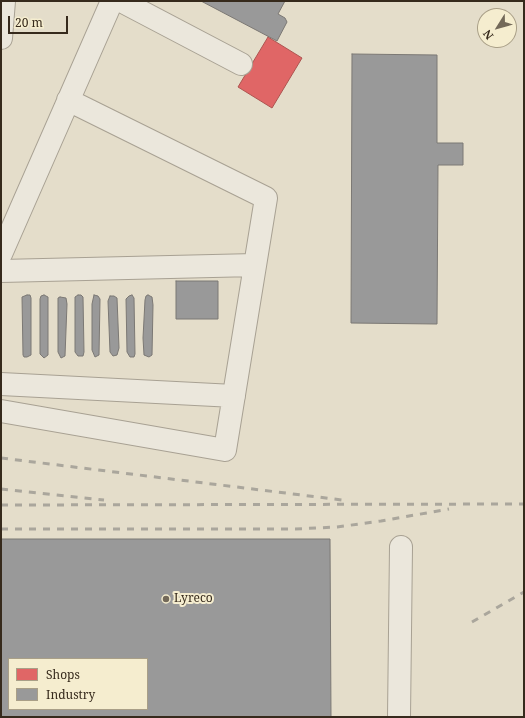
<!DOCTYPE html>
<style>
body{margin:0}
#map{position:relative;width:525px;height:718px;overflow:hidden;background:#e4ddca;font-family:"Noto Serif",serif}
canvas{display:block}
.frame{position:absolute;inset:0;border:2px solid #362a1c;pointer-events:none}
.legend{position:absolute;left:8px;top:658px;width:140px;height:52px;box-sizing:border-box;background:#f5edcf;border:1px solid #a99f87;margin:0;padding:5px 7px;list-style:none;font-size:12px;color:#362a1c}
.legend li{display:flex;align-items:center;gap:8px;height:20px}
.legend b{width:20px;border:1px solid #a99f87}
.north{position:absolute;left:477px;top:8px;width:40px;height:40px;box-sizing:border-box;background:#f5edcf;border:1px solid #a99f87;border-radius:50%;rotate:233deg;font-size:11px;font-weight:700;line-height:16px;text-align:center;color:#362a1c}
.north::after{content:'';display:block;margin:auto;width:14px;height:18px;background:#736959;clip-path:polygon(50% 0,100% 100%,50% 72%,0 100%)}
.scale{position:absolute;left:8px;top:16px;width:60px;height:18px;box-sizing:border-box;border:2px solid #362a1c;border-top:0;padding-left:5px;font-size:12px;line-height:14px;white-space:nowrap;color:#362a1c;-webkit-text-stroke:3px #f5edcf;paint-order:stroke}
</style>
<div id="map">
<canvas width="525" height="718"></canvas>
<div class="frame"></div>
<ul class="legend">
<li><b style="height:11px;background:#e06666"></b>Shops</li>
<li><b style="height:11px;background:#999"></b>Industry</li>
</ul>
<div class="north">N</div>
<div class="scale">20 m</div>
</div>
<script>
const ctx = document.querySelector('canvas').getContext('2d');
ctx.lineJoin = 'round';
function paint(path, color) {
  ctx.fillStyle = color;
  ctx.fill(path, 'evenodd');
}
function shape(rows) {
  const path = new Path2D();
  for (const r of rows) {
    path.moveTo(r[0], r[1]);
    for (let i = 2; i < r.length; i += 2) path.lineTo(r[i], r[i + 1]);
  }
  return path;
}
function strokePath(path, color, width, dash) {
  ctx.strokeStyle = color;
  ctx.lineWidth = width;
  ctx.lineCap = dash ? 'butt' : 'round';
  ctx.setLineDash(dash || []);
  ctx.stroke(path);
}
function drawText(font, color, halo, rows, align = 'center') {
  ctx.font = font + ' "Noto Serif",serif';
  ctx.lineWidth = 4;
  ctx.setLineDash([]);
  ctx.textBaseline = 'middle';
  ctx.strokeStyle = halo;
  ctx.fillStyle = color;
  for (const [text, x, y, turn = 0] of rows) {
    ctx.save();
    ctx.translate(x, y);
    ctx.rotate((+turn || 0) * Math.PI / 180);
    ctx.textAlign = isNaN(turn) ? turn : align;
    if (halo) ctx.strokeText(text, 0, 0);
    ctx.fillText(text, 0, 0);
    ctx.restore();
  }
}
const shops = shape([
 [268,37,302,58,272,108,238,87,268,37]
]);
paint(shops, '#e06666');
strokePath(shops, '#ad5450', 1);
const industry = shape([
 [201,1,285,1,278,14,285,18,287,22,277,41,201,1],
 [352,54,437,55,437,143,463,143,463,165,438,165,437,324,351,323,352,54],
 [176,281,218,281,218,319,176,319,176,281],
 [27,295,30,295,31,298,31,355,27,357,24,357,23,355,22,297,27,295],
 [44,295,48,297,48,355,44,358,40,354,40,299,41,296,44,295],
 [78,295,81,295,83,297,84,352,83,356,78,356,75,352,75,297,78,295],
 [94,295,98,296,100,299,99,355,95,357,92,350,92,304,94,295],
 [132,295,134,298,135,354,134,357,130,357,127,352,126,299,129,296,132,295],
 [148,295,152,297,153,305,152,355,149,357,144,355,143,338,145,300,146,296,148,295],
 [110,296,114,296,117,298,119,348,117,355,113,356,110,352,108,301,110,296],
 [60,297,66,298,67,304,65,356,61,358,58,352,58,298,60,297],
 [1,539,330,539,331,717,1,717,1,539],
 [9,659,147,659,147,709,9,709,9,659]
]);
paint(industry, '#999');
strokePath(industry, '#7b7874', 1);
const minor = shape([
 [121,1,241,64],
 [1,38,4,1],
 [1,254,112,1],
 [1,271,255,265],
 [1,384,234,396],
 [1,411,225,450,266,198,68,100],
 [399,717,401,547]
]);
strokePath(minor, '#a8a193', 24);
strokePath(minor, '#ebe7dc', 22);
strokePath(shape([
 [1,458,342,500],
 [1,489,104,500],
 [1,505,524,504],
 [1,529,295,529,337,527,381,521,449,509],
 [472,622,524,592]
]), '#aaa69c', 3, [7, 7]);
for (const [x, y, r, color] of [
 [166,599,4,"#736959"]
]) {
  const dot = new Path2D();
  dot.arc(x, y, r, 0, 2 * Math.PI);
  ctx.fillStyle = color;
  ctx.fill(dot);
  strokePath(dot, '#f5edcf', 1.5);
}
drawText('12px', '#362a1c', '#f5edcf', [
 ["Lyreco",174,599]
], 'left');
</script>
